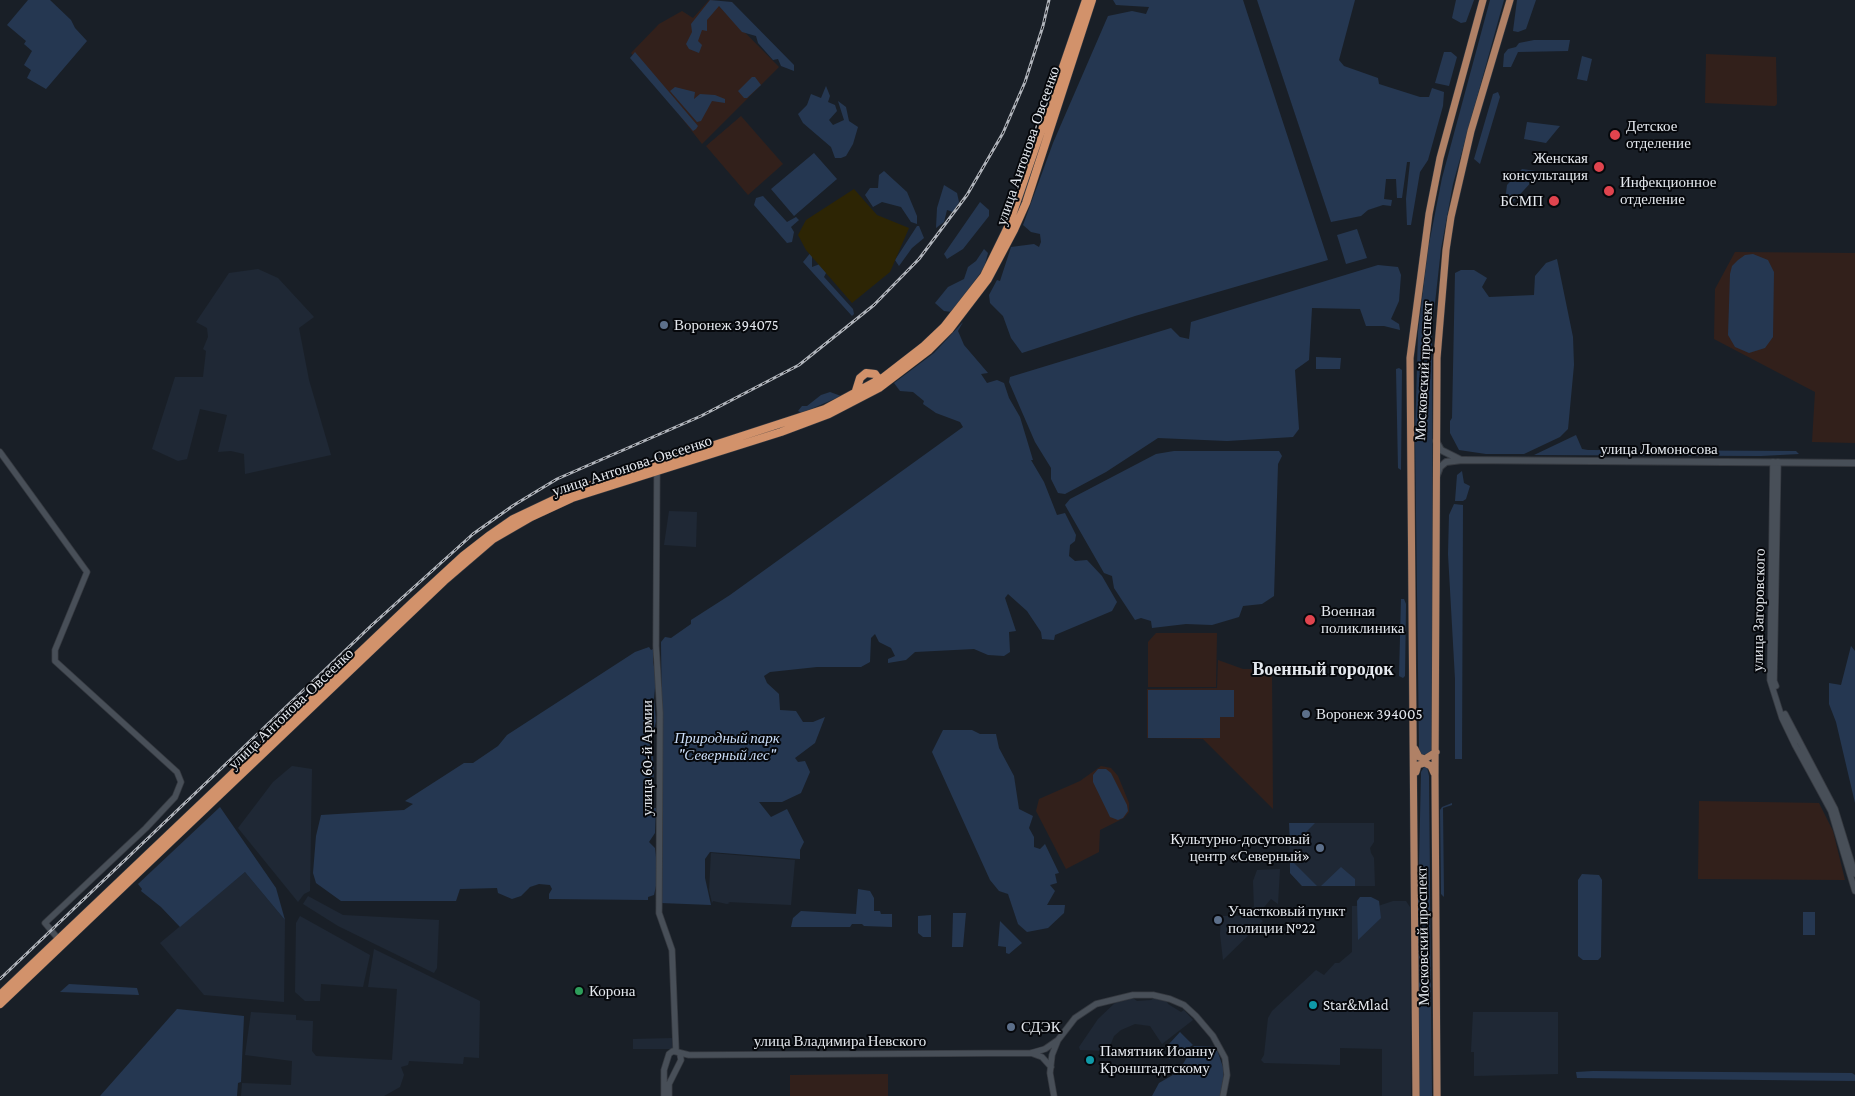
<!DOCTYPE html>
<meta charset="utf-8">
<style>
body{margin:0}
canvas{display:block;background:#191f27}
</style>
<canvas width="1855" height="1096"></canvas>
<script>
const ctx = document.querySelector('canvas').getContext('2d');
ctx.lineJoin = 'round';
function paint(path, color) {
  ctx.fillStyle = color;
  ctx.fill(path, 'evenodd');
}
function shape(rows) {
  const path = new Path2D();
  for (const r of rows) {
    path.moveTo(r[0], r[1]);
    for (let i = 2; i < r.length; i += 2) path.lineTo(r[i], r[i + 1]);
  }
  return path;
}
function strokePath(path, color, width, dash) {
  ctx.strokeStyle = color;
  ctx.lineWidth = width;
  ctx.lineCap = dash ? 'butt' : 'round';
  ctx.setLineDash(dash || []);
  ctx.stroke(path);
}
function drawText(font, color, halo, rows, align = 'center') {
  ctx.font = font + ' "Crimson Pro",serif';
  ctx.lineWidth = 4;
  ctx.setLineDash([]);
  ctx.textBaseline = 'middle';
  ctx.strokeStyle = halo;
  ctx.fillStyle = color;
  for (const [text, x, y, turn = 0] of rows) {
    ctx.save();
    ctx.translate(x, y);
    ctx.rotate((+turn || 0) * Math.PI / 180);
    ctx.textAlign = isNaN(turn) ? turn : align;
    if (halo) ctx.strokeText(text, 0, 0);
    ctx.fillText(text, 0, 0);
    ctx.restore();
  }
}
paint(shape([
 [258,269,278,278,314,317,299,328,309,380,331,455,245,474,244,454,231,451,218,452,227,415,200,409,187,459,178,461,152,449,175,377,203,377,206,351,203,349,208,337,207,328,196,322,229,273],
 [669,511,697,512,696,547,664,545],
 [292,766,312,769,310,891,304,894,298,902,238,828,273,782],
 [1289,823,1374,823,1374,842,1370,848,1371,853,1374,858,1375,886,1302,886,1290,873],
 [711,853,795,860,791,905,728,902,730,903,727,904,713,901,712,903,709,890],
 [1280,869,1278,904,1271,899,1260,912,1254,909,1253,881,1257,870],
 [245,872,285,920,284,1002,204,995,160,943],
 [308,896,343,915,439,920,437,968,434,973,338,926,303,904],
 [1393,901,1406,901,1410,907,1411,1096,1382,1096,1382,1049,1340,1048,1340,1065,1264,1063,1261,1060,1264,1055,1268,1018,1272,1011,1316,970,1324,975,1335,963,1339,963,1352,952,1352,906,1378,906],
 [1243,913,1253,914,1263,921,1223,960,1220,934,1221,916,1239,916],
 [300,916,370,955,363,987,321,984,320,1001,305,1001,295,992,296,923],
 [374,949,480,1001,479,1058,464,1057,463,1064,409,1061,408,1065,401,1067,404,1075,400,1087,384,1096,241,1096,242,1083,291,1085,292,1061,245,1055,251,1012,296,1015,296,1020,313,1021,312,1051,316,1056,392,1060,397,989,368,987],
 [1156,997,1167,1001,1168,1004,1181,1012,1184,1010,1193,1020,1162,1044,1150,1026,1135,1024,1121,1030,1114,1036,1108,1051,1080,1050,1079,1047,1098,1019,1116,1002,1133,998,1137,1001,1151,1000],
 [1473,1012,1558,1012,1558,1074,1474,1076,1474,1052,1471,1052],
 [673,1038,673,1049,633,1049,633,1039]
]), '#1f2835');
paint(shape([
 [709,0,713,0,779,67,702,144,631,53,659,24,682,11,693,18],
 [1706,54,1776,57,1777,104,1775,106,1705,103],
 [741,116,783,164,748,195,706,146],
 [1735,252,1855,253,1855,443,1812,442,1815,392,1714,339,1715,289],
 [1156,633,1217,633,1216,687,1148,687,1148,642],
 [1218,660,1243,669,1269,669,1272,672,1273,809,1203,739,1147,738,1147,689,1217,688],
 [1101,766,1111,768,1118,776,1129,803,1129,812,1124,818,1100,830,1099,852,1066,869,1036,811,1039,799,1080,781],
 [1699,801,1819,803,1833,831,1845,880,1698,879],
 [888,1074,888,1096,790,1096,790,1075]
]), '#32201b');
paint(shape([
 [28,0,50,0,71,20,75,28,87,41,46,89,27,78,31,70,24,65,32,51,24,44,26,41,7,25],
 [710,0,732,2,794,65,794,71,781,66,778,59,773,60,758,43,756,36,742,32,719,6,707,20,707,31,702,30,698,41,702,45,699,53,689,49,686,44,692,32,691,24],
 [1113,0,1243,0,1328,260,1135,316,1022,353,1011,338,1003,316,990,303,989,295,997,280,1000,281,1011,247,1034,244,1039,247,1041,242,1040,234,1031,232,1023,225,1053,143,1108,16,1132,11,1146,14,1149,7,1116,5],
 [1257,0,1355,0,1339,60,1344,66,1378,78,1379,84,1420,97,1429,97,1432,88,1444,92,1443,106,1428,160,1420,172,1411,225,1407,225,1406,199,1410,162,1407,162,1402,198,1397,198,1396,179,1386,179,1384,199,1392,200,1391,206,1383,205,1368,210,1361,216,1331,222],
 [1456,0,1474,0,1466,22,1461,23,1452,18],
 [1490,0,1504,0,1453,184,1441,249,1434,312,1432,333,1433,750,1431,755,1421,755,1419,750,1415,435,1418,332,1428,249,1442,178],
 [1517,0,1536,0,1526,29,1518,32,1513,31],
 [1534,40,1570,40,1568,51,1518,52,1511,67,1503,67,1504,54,1508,49,1516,47,1519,43],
 [635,52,698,126,696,129,693,131,630,58],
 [1444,52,1451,52,1457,57,1449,86,1435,83],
 [1582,56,1592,59,1587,81,1577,79],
 [752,77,755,77,761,85,747,98,744,98,738,91],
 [826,86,830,96,828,102,835,105,837,111,829,120,833,125,844,120,838,101,846,107,849,121,858,127,853,144,846,156,841,158,835,158,831,147,803,123,798,114,807,105,811,94,821,98],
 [675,87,695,92,694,99,700,94,715,95,725,99,725,103,712,101,701,121,697,122,670,91],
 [1498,92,1500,97,1480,164,1474,159,1493,94],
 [1527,122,1560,126,1546,143,1524,139],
 [814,153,837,179,794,216,771,189],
 [1522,169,1536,171,1537,176,1511,204,1507,204,1505,201,1507,185],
 [884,171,907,192,917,216,917,224,911,222,901,207,882,202,873,207,865,195,870,188,878,188,879,175],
 [944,185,957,193,959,202,953,212,947,210,944,222,936,228,937,208],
 [763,196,787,222,796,217,799,220,791,227,794,232,792,242,787,243,754,205,756,198],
 [980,202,989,210,989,216,963,249,947,259,944,254],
 [917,226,919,226,924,238,912,248,899,266,895,260],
 [1357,229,1367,258,1346,264,1337,235],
 [984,249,988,253,984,268,952,312,944,311,935,303,948,287,964,279,968,267,976,261],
 [812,251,812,267,820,264,827,271,824,277,853,309,854,314,852,316,803,262],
 [1753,254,1768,260,1774,272,1773,337,1765,348,1749,353,1735,347,1728,335,1730,274,1732,266,1738,260,1745,255],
 [1557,259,1573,337,1574,365,1568,429,1560,437,1524,454,1486,454,1459,450,1450,433,1450,421,1452,418,1455,273,1461,270,1474,270,1487,278,1482,287,1489,297,1534,295,1535,276,1546,263],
 [1378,265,1398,267,1401,275,1399,301,1391,319,1399,324,1400,330,1384,326,1366,326,1360,309,1312,308,1309,360,1295,370,1299,429,1293,437,1227,441,1158,438,1106,472,1065,494,1058,493,1051,479,1051,468,1035,442,1009,382,1010,377,1171,328,1180,337,1189,339,1191,322],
 [963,322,958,331,964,345,988,373,981,374,987,383,997,380,1004,383,1009,398,1020,417,1033,460,1031,460,1044,482,1057,515,1065,513,1076,535,1075,541,1070,545,1069,556,1075,561,1087,560,1102,576,1117,602,1112,611,1055,635,1054,640,1042,639,1041,632,1027,611,1008,594,1005,598,1016,631,1009,632,1010,652,1004,656,988,655,974,649,915,652,906,660,888,663,888,659,895,656,891,648,879,642,875,634,871,638,870,662,861,667,817,667,770,672,764,676,767,683,779,694,780,710,796,711,803,722,813,722,825,717,815,743,795,758,798,762,805,761,810,772,801,793,782,802,759,802,771,817,787,809,804,842,800,850,800,859,710,852,705,859,705,878,711,905,661,903,663,797,661,642,665,637,671,638,691,624,691,620,730,595,963,427,960,422,936,413,923,404,924,401,913,392,900,391,894,383,934,353],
 [1316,357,1341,358,1340,369,1316,369],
 [1399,368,1402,370,1401,470,1398,468,1396,369],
 [830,392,841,396,802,413,798,411,802,406,807,406,821,395],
 [1576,435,1582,449,1588,450,1796,451,1799,454,1761,456,1534,455],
 [1174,451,1279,451,1282,456,1278,464,1274,596,1262,604,1243,606,1239,617,1212,625,1186,624,1152,628,1151,621,1141,618,1135,620,1114,588,1112,576,1104,573,1065,505,1070,499,1156,454],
 [1462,471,1464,483,1470,486,1466,499,1463,501,1455,501,1457,475],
 [1454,504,1463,505,1462,759,1455,759,1455,679,1448,554,1449,515],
 [1401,599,1404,599,1406,604,1405,676,1403,678,1399,676],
 [1851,646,1855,651,1855,803,1836,722,1829,704,1829,683,1841,685],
 [649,647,651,650,653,649,653,662,656,676,654,699,656,721,652,740,654,774,652,791,654,803,650,803,650,808,656,808,655,833,649,842,655,848,657,866,656,886,654,895,648,897,648,900,549,899,549,894,552,889,550,885,539,884,530,887,521,896,512,899,498,893,497,888,460,889,456,901,341,901,316,883,313,873,316,836,321,815,404,810,413,804,405,801,464,763,473,763,498,746,507,735,635,652],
 [1148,690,1234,690,1234,717,1220,717,1220,738,1148,738],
 [943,730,972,730,980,734,996,734,999,748,1014,776,1019,809,1033,816,1029,828,1034,837,1034,847,1040,849,1045,844,1059,873,1055,874,1057,883,1050,885,1055,891,1047,905,1065,905,1064,913,1048,928,1027,932,1018,924,1008,894,999,891,990,880,932,752],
 [1424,767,1427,767,1429,776,1432,1096,1418,1096,1418,911,1421,772],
 [1098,769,1106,769,1111,773,1127,805,1128,811,1123,818,1118,820,1110,817,1093,782,1093,775],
 [1452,803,1452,805,1443,808,1444,897,1441,894,1440,810,1442,807],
 [220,807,276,888,285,920,245,872,180,927,161,907,141,891,142,889,138,884],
 [1289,823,1315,823,1300,838,1290,838],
 [1290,859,1317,886,1302,886,1290,873],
 [1341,867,1355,879,1355,886,1321,886],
 [1582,874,1599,875,1602,880,1601,957,1598,960,1583,960,1578,956,1578,880],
 [858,889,870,891,874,898,874,911,880,911,881,914,892,914,892,927,864,926,862,924,852,924,850,927,791,927,793,918,801,911,856,914],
 [1360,897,1371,897,1379,901,1381,918,1358,940,1357,901],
 [1803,912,1815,912,1815,935,1803,935],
 [953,913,966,913,963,947,952,947],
 [931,915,931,937,923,937,918,933,918,916],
 [1000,921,1022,943,1009,954,1006,953,1006,947,998,946],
 [69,984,137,988,139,995,60,992],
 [177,1009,244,1016,241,1082,238,1083,237,1096,100,1096],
 [1180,1032,1193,1045,1169,1059,1169,1044],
 [1194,1046,1216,1047,1223,1067,1224,1082,1221,1096,1152,1096,1159,1083,1178,1072],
 [1593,1071,1852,1073,1855,1075,1855,1081,1577,1078,1576,1072]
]), '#253751');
paint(shape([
 [854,189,877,215,909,228,890,272,852,303,806,250,798,235,806,220]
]), '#2d2504');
const tertiary = shape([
 [0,452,87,572,55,650,55,661,177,772,181,782,175,797,146,828,45,923,60,941],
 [1773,462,1770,680,1782,718,1795,745,1831,811,1855,891],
 [657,468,656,646,660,713,659,913,672,950,676,1051],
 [1776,686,1774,681,1778,462],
 [1785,714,1835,809,1855,874],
 [1031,1053,1042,1057,1051,1067],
 [664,1096,664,1070,669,1054,673,1051,689,1055,1031,1053,1045,1049,1058,1040],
 [669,1096,669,1084,681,1060,680,1054],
 [1054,1096,1050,1073,1052,1055,1058,1040,1075,1018,1096,1004,1133,995,1153,995,1170,999,1184,1005,1196,1016,1213,1036,1225,1058,1227,1075,1223,1096]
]);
const secondary = shape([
 [1436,441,1441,450,1461,460],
 [1437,475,1440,467,1446,462,1462,460,1855,463]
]);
const primary = shape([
 [1415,749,1419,757,1425,759,1436,752],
 [1416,772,1418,765,1425,763,1431,766,1434,773],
 [1416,1096,1410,358,1429,214,1440,158,1483,0],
 [1437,1096,1435,776,1437,358,1446,250,1451,217,1471,131,1510,0]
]);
const trunk = shape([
 [855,394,860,378,866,373,875,374,881,383],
 [0,995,412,603,463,556,490,535,513,519,570,492,825,409,884,377,924,346,944,327,984,276,1008,227,1086,0],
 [0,1004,444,581,493,539,531,517,572,498,781,432,829,414,879,388,929,350,949,330,988,279,1014,230,1026,203,1092,0]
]);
strokePath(tertiary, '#363a41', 7);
strokePath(secondary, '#363a41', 8);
strokePath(primary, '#363a41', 8);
strokePath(trunk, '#363a41', 9);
strokePath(tertiary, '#484f58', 5.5);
strokePath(secondary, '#484f58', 6);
strokePath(primary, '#b08166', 7);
strokePath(trunk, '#d2926b', 8);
const rail = shape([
 [0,979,372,625,473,534,514,505,557,479,701,416,799,365,874,305,919,259,967,195,1003,133,1025,82,1043,26,1049,0]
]);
strokePath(rail, '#b0b4bb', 3);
strokePath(rail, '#06080c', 1, [4]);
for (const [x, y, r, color] of [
 [1615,135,6,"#e0444e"],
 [1599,167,6,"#e0444e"],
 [1609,191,6,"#e0444e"],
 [1554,201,6,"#e0444e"],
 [664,325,5,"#5c6f8a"],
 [1310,620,6,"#e0444e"],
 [1306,714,5,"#5c6f8a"],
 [1320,848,5,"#5c6f8a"],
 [1218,920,5,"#5c6f8a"],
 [579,991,5,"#2e9e5b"],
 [1313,1005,5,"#0f9aa8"],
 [1011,1027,5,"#5c6f8a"],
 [1090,1060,5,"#0f9aa8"]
]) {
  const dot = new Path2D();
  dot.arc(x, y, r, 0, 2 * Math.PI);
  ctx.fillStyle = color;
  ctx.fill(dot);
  strokePath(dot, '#06080c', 2);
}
drawText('15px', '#e4e8ee', '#06080c', [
 ["Детское",1626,126],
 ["отделение",1626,143],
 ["Женская",1588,158,"right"],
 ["консультация",1588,175,"right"],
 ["Инфекционное",1620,182],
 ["отделение",1620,199],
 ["БСМП",1543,201,"right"],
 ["Воронеж 394075",674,325],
 ["Военная",1321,611],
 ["поликлиника",1321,628],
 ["Воронеж 394005",1316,714],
 ["Культурно-досуговый",1310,839,"right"],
 ["центр «Северный»",1310,856,"right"],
 ["Участковый пункт",1228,911],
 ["полиции №22",1228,928],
 ["Корона",589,991],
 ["Star&Mlad",1323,1005],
 ["СДЭК",1021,1027],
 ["Памятник Иоанну",1100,1051],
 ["Кронштадтскому",1100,1068]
], 'left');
drawText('15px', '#e4e8ee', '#06080c', [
 ["улица Антонова-Овсеенко",1028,146,-71],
 ["Московский проспект",1424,371,-87],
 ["улица Ломоносова",1659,449],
 ["улица Антонова-Овсеенко",632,466,-18],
 ["улица Загоровского",1759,610,-89],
 ["улица Антонова-Овсеенко",291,709,-44],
 ["улица 60-й Армии",647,758,-90],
 ["Московский проспект",1423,936,-91],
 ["улица Владимира Невского",840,1041]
]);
drawText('italic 15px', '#caddf8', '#06080c', [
 ["Природный парк",727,738],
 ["\"Северный лес\"",727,755]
]);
drawText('bold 18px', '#e4e8ee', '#06080c', [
 ["Военный городок",1323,669]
]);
</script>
